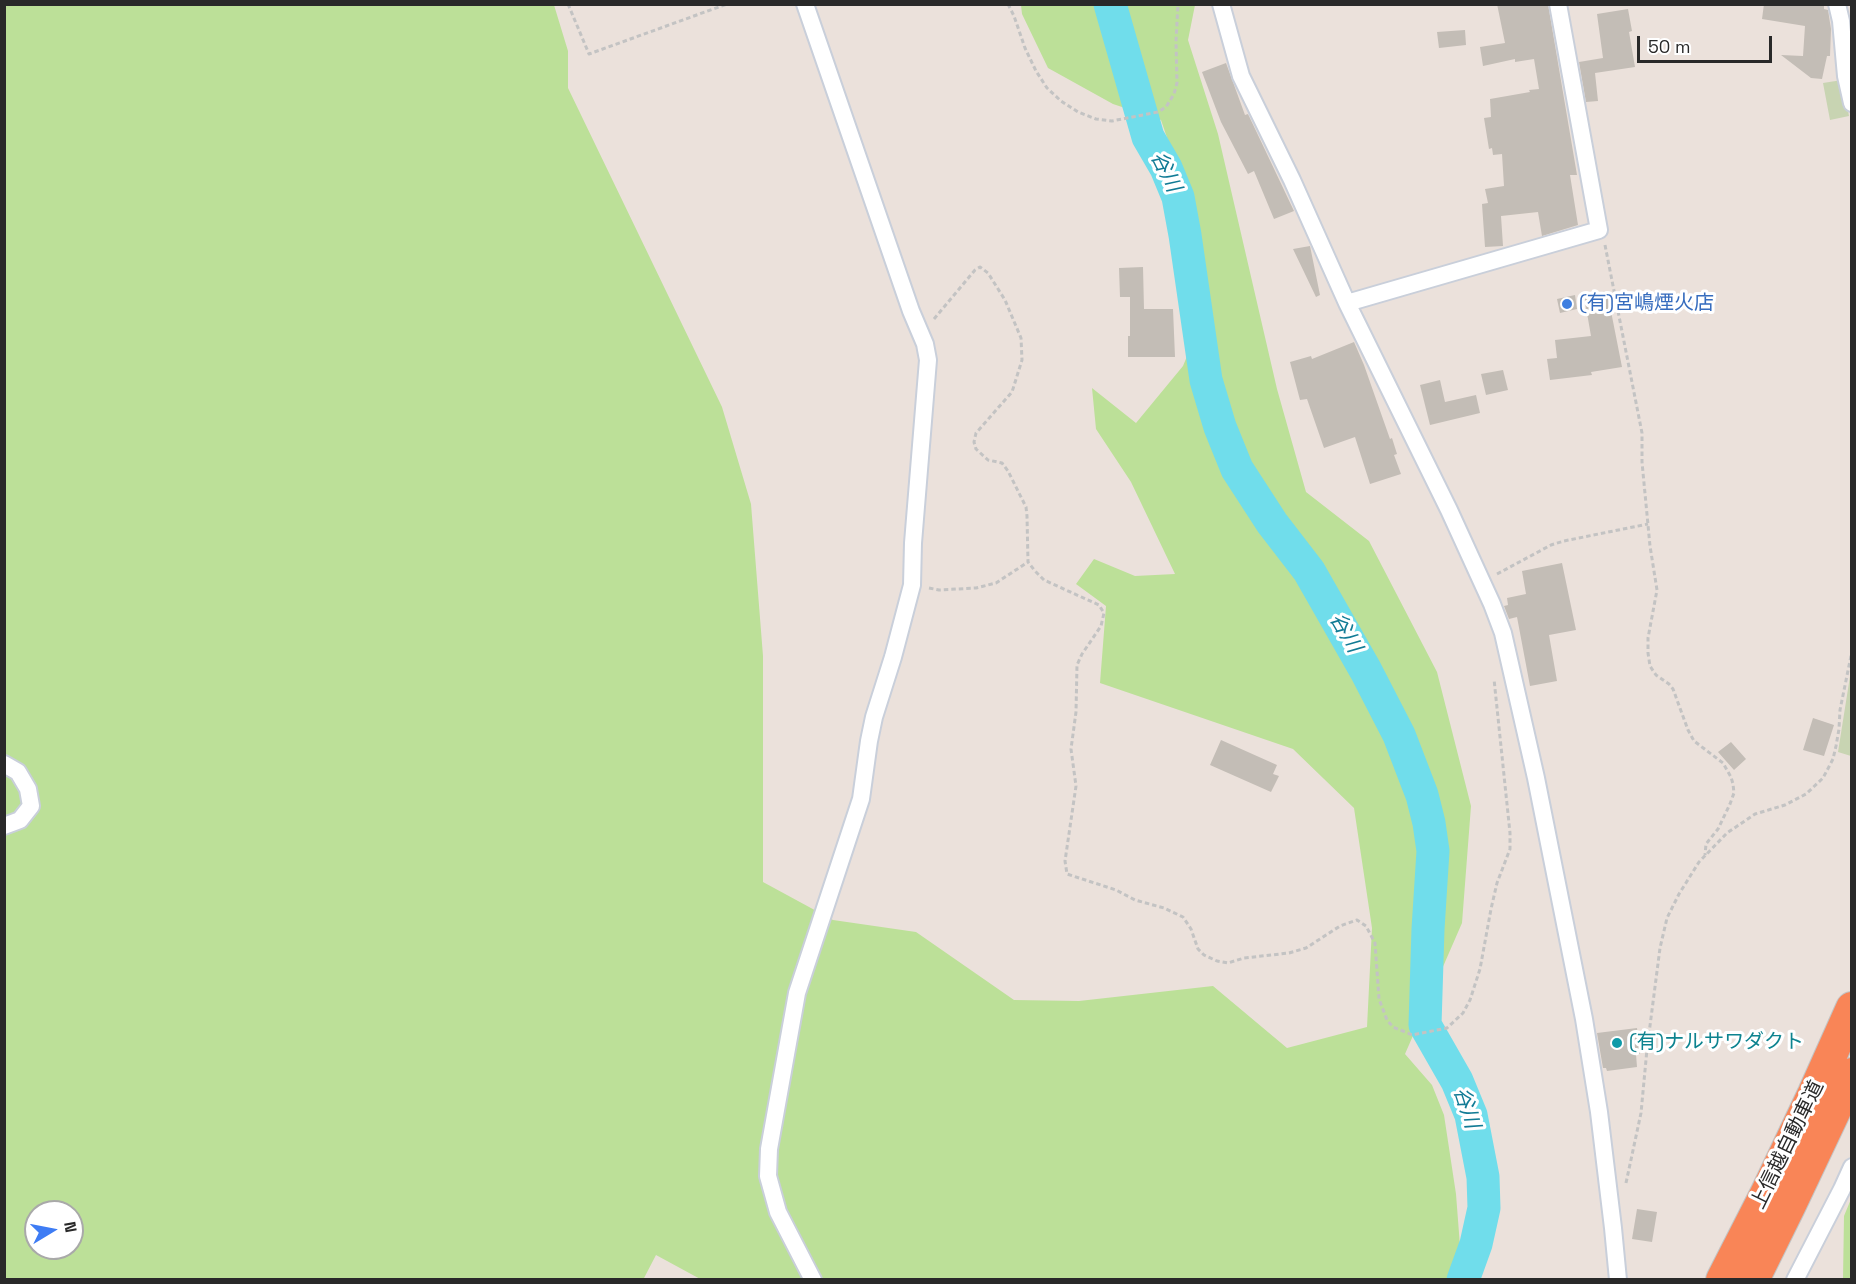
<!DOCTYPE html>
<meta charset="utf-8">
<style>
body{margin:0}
#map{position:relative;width:1856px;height:1284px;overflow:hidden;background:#ebe1db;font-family:"Space Grotesk",sans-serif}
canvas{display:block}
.frame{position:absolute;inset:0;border:6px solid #292929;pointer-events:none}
.north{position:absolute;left:24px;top:1200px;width:60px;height:60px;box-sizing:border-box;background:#fff;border:2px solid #a9a9a9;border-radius:50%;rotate:80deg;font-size:16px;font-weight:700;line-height:24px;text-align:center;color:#292929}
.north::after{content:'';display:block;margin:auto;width:21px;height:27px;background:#3e7cf4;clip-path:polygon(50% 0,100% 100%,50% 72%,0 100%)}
.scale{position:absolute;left:1637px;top:36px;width:135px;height:27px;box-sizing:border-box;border:3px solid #292929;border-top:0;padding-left:8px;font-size:18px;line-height:21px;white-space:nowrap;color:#292929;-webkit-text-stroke:4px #fff;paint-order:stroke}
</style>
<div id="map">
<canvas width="1856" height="1284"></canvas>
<div class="frame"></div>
<div class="north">N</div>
<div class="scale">50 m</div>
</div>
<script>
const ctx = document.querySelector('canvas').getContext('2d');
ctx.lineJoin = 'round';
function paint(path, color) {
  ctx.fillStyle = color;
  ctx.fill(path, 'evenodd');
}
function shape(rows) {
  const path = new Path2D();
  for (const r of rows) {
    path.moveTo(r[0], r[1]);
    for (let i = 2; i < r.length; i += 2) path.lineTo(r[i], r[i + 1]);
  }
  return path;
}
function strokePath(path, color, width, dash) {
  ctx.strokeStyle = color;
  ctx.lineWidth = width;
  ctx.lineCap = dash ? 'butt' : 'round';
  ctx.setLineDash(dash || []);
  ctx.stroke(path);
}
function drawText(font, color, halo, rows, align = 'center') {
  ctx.font = font + ' "Space Grotesk","Noto Sans JP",sans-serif';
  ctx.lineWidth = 6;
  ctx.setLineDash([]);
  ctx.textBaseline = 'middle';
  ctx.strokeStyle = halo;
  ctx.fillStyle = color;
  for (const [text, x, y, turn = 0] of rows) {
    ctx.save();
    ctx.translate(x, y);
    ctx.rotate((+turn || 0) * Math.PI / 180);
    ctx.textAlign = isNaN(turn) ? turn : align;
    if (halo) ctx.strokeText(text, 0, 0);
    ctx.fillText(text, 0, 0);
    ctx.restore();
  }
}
paint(shape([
 [5,5,554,5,568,51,568,88,722,407,751,504,763,656,763,882,833,920,916,932,1014,1000,1079,1001,1213,986,1287,1048,1367,1027,1372,928,1354,808,1293,749,1100,683,1106,606,1076,584,1094,559,1135,576,1175,574,1131,482,1096,429,1092,388,1136,423,1183,366,1208,305,1196,223,1161,120,1113,104,1048,68,1022,14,1021,5,1195,5,1188,40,1218,134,1277,389,1306,492,1369,541,1437,672,1471,806,1462,923,1405,1054,1432,1085,1444,1115,1456,1194,1461,1259,1447,1279,702,1280,656,1255,643,1280,5,1280],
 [36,1212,72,1212,72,1248,36,1248],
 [1851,1199,1851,1279,1843,1279,1844,1216]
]), '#bce098');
paint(shape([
 [1842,80,1849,116,1830,120,1823,83],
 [1851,670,1851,756,1838,752]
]), '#c8d4b2');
strokePath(shape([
 [1110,4,1148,137,1166,168,1178,197,1185,235,1206,380,1220,427,1237,469,1272,523,1309,571,1366,671,1399,735,1422,795,1429,823,1433,851,1428,929,1425,1025,1457,1081,1471,1115,1483,1177,1484,1208,1476,1244,1463,1280]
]), '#70ddeb', 33);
paint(shape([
 [1497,4,1548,4,1577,175,1570,175,1578,225,1542,236,1538,212,1501,216,1503,246,1485,247,1482,204,1488,203,1485,189,1504,186,1502,154,1493,155,1492,148,1489,149,1484,118,1491,117,1490,99,1530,92,1529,90,1539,89,1534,59,1515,62,1515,59,1483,66,1480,47,1505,43],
 [1764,4,1824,4,1824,9,1828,10,1831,29,1830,56,1827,56,1822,79,1811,78,1781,55,1803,56,1805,26,1762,19],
 [1628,9,1632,31,1629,32,1635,67,1595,73,1598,101,1586,102,1579,62,1603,58,1597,14],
 [1465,30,1466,45,1439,48,1437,32],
 [1226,63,1245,115,1248,114,1294,211,1274,219,1254,171,1248,174,1221,122,1202,72],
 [1310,246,1320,295,1316,297,1293,249],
 [1143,267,1144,309,1173,309,1175,357,1128,357,1128,336,1130,336,1130,297,1120,297,1119,268],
 [1607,291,1622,367,1591,372,1592,375,1550,380,1547,359,1557,358,1555,340,1591,336,1584,296],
 [1575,295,1577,309,1560,313,1557,299],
 [1354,342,1364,365,1390,439,1392,438,1397,454,1394,455,1401,474,1370,484,1355,437,1324,448,1307,399,1300,400,1290,362,1311,356,1312,359],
 [1503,370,1508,390,1486,395,1481,374],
 [1440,380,1445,402,1476,395,1480,413,1430,425,1420,385],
 [1562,563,1576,630,1549,635,1557,681,1530,686,1517,617,1509,619,1504,606,1508,605,1507,598,1526,594,1522,571],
 [1813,718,1834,725,1824,756,1803,750],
 [1221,740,1277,765,1273,774,1279,776,1271,792,1210,765],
 [1731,742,1746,759,1734,770,1718,752],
 [1637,1028,1640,1054,1636,1054,1637,1067,1607,1071,1606,1068,1603,1068,1597,1033],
 [1637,1209,1657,1212,1652,1242,1632,1239]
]), '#c3bdb6');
const minor = shape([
 [805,4,911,311,925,344,928,360,913,543,912,585,893,657,874,717,869,741,861,799,797,993,769,1149,768,1176,778,1212,813,1280],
 [1221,4,1241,76,1292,180,1347,303,1449,510,1492,604,1503,633,1536,778,1584,1019,1599,1112,1613,1228,1618,1280],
 [1837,4,1841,21,1846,76,1852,103],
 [1347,303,1599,230,1558,4],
 [4,764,18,772,28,789,31,806,20,820,4,826],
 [1795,1280,1842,1189,1852,1167]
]);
const motorway = shape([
 [1722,1280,1766,1194,1814,1093,1852,1008],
 [1753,1280,1790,1205,1852,1074]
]);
strokePath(minor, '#c9cfda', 20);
strokePath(motorway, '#c3c3c3', 34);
strokePath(shape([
 [568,4,589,54,727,4],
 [1008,4,1014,16,1025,48,1036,71,1047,88,1061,101,1078,112,1096,119,1112,121,1158,112,1166,107,1174,94,1177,83,1176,41,1178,4],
 [1605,245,1642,433,1642,462,1650,546,1657,590,1648,638,1648,653,1650,666,1656,675,1669,684,1673,689,1688,730,1694,741,1723,763,1731,777,1733,784,1734,793,1730,804,1718,829,1706,844,1705,855],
 [934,319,975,270,980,267,988,273,1005,300,1021,338,1022,360,1012,392,976,433,974,442,976,449,988,460,1002,463,1008,471,1026,507,1027,516,1028,562,1035,571,1044,580,1099,605,1104,613,1101,626,1082,654,1077,665,1076,712,1071,749,1076,786,1065,861,1067,874,1116,890,1135,900,1164,908,1183,917,1191,929,1198,949,1204,955,1217,961,1228,963,1244,958,1289,953,1306,948,1340,926,1357,920,1366,926,1375,943,1379,999,1387,1020,1393,1027,1412,1035,1447,1028,1463,1013,1470,1000,1480,969,1491,909,1497,883,1510,849,1510,833,1494,679],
 [1497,574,1551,545,1564,541,1648,524],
 [929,588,939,590,976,588,996,583,1028,562],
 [1626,1183,1641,1113,1647,1049,1660,948,1667,918,1679,894,1699,862,1727,833,1755,814,1785,805,1806,794,1823,778,1833,759,1836,746,1839,729,1840,710,1852,651]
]), '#c3c3c3', 3, [4.5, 3]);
strokePath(minor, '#fff', 16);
strokePath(motorway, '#f98557', 32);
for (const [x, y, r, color] of [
 [1567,304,6,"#3f7fe0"],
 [1617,1043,6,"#0f9aa8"]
]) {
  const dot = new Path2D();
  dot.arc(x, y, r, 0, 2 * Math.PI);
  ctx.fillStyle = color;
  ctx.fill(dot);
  strokePath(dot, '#fff', 2);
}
drawText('20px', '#366cbe', '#fff', [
 ["(有)宮嶋煙火店",1579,304]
], 'left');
drawText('20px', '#0d838f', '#fff', [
 ["(有)ナルサワダクト",1629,1043]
], 'left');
drawText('20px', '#292929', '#fff', [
 ["上信越自動車道",1788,1145,-64]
]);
drawText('italic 21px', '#117b95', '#fff', [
 ["谷川",1165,172,64],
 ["谷川",1345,633,60],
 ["谷川",1466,1108,72]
]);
</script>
